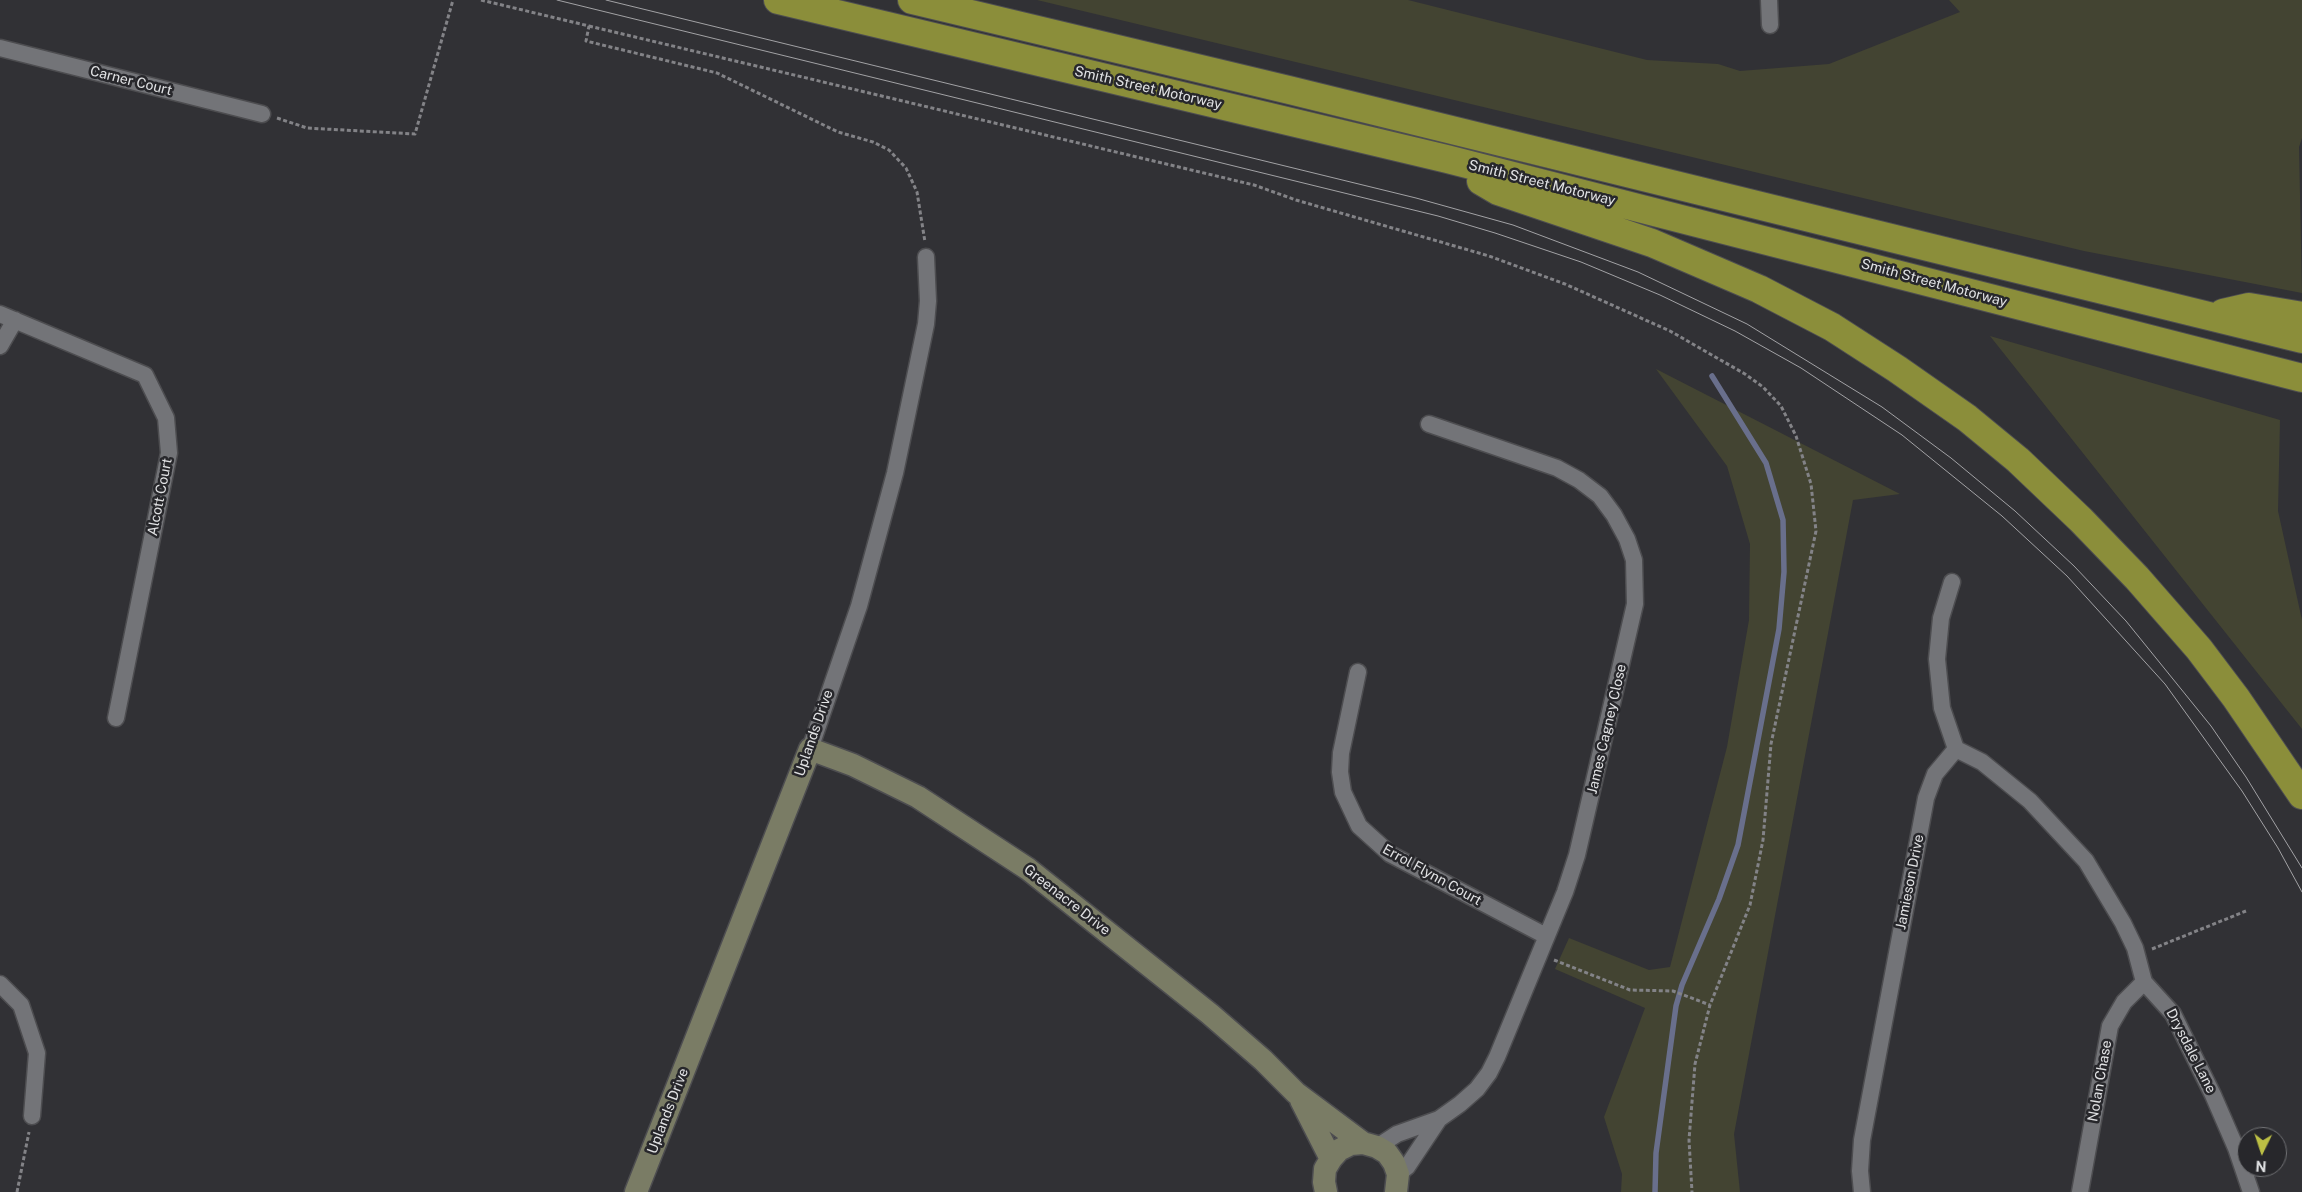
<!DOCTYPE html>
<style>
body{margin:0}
#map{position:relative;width:2302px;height:1192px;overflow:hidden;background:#313135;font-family:"Public Sans",sans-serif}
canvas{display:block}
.north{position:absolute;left:2237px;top:1127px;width:50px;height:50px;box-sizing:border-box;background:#27272b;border:1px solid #717275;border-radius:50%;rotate:184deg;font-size:14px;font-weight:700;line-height:20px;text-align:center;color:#e1e2e4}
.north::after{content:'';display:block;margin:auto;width:18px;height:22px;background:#bcbf44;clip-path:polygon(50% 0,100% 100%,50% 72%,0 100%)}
</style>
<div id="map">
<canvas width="2302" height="1192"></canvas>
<div class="north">N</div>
</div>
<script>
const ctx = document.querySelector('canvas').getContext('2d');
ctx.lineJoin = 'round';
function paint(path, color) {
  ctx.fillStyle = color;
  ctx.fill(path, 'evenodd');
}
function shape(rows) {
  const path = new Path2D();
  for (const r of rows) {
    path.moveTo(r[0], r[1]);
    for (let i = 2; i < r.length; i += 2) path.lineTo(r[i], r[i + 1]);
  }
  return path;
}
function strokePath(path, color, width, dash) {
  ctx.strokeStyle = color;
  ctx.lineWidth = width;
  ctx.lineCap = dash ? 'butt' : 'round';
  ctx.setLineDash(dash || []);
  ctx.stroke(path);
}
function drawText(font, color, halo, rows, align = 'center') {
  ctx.font = font + ' "Public Sans",sans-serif';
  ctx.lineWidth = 5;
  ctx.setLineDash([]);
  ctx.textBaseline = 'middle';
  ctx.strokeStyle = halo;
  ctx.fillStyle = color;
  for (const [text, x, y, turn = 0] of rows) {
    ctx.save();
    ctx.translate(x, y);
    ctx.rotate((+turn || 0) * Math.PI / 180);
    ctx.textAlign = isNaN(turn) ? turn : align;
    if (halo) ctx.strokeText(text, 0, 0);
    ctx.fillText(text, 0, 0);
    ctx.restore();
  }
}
paint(shape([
 [1037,0,1408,0,1647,60,1718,64,1740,71,1829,64,1960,12,1949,0,2302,0,2302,138,2299,147,2302,293,2084,251],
 [1990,336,2280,420,2278,511,2302,620,2302,729],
 [1656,369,1900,494,1853,500,1734,1134,1740,1192,1621,1192,1622,1174,1604,1117,1645,1008,1555,969,1569,938,1649,970,1670,967,1727,747,1749,620,1750,544,1727,466]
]), '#434432');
strokePath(shape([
 [1655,1192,1656,1153,1676,1006,1682,985,1719,899,1738,845,1779,629,1784,572,1783,520,1766,463,1712,376]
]), '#696f8c', 5.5);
const street = shape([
 [1769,0,1770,25],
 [0,48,262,114],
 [0,314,145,375,166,418,169,453,116,718],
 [0,346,15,320],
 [1358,672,1341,753,1340,772,1343,792,1359,826,1390,854,1546,936],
 [810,749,859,606,895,473,926,324,928,301,926,257],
 [1956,749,1982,762,2030,801,2086,861,2123,923,2135,948,2144,982,2173,1014,2213,1095,2236,1148,2251,1192],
 [0,984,21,1005,37,1053,32,1116],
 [1377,1147,1397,1134,1439,1119,1460,1104,1477,1089,1489,1073,1497,1057,1565,892,1577,855,1635,604,1634,560,1627,539,1614,515,1600,496,1579,480,1557,468,1429,424],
 [1398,1174,1407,1167,1439,1119],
 [1862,1192,1860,1171,1862,1140,1926,798,1935,774,1956,749,1942,708,1937,659,1941,618,1952,582],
 [2080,1192,2110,1026,2124,1002,2144,982]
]);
const secondary = shape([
 [1301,1100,1331,1159],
 [636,1192,810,749,853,765,918,797,1028,869,1210,1014,1263,1060,1296,1093,1363,1143],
 [1326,1192,1324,1182,1325,1169,1331,1159,1339,1150,1351,1144,1363,1143,1377,1147,1387,1153,1394,1163,1398,1174,1396,1192]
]);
const highway = shape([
 [778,0,1447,159,2302,378],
 [912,0,1289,90,2302,339],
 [1481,181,1498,191,1652,243,1759,289,1832,327,1897,369,1967,418,2018,460,2081,520,2137,578,2199,649,2236,698,2302,795],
 [2223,313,2249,307,2302,316]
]);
strokePath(street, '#4d4d50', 19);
strokePath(secondary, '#4d4d50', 25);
strokePath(highway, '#4d4d50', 30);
strokePath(shape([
 [481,0,589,26,586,41,717,73,838,132,873,142,889,150,906,168,917,192,925,242],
 [589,26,1254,185,1296,200,1489,256,1565,284,1670,331,1745,374,1763,387,1781,406,1796,436,1811,484,1816,531,1771,744,1763,840,1750,905,1710,1005,1695,1064,1689,1140,1692,1192],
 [277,118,307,128,415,134,453,0],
 [2152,949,2246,911],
 [1554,960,1630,990,1673,991,1710,1005],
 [17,1192,29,1132]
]), '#838387', 3, [4, 2.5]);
strokePath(street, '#737478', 16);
strokePath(secondary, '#7a7c65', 22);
strokePath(highway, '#8b8e3a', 28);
strokePath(shape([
 [557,0,1438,216,1495,233,1581,262,1660,295,1735,331,1801,368,1902,435,2002,516,2067,576,2165,684,2242,791,2278,848,2302,892],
 [606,0,1416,198,1513,225,1638,272,1747,324,1882,407,1951,458,2015,511,2074,566,2126,621,2211,726,2246,777,2302,868]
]), '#a2a2a5', 1);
drawText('14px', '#e1e2e4', '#27272b', [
 ["Carner Court",131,81,14],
 ["Smith Street Motorway",1148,88,13],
 ["Smith Street Motorway",1542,183,14],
 ["Smith Street Motorway",1934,283,15],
 ["Alcott Court",160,497,-79],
 ["James Cagney Close",1607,729,-77],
 ["Uplands Drive",814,733,-71],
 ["Errol Flynn Court",1432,875,29],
 ["Jamieson Drive",1910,882,-79],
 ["Greenacre Drive",1067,900,38],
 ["Drysdale Lane",2191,1051,63],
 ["Nolan Chase",2100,1081,-80],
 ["Uplands Drive",668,1111,-69]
]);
</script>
